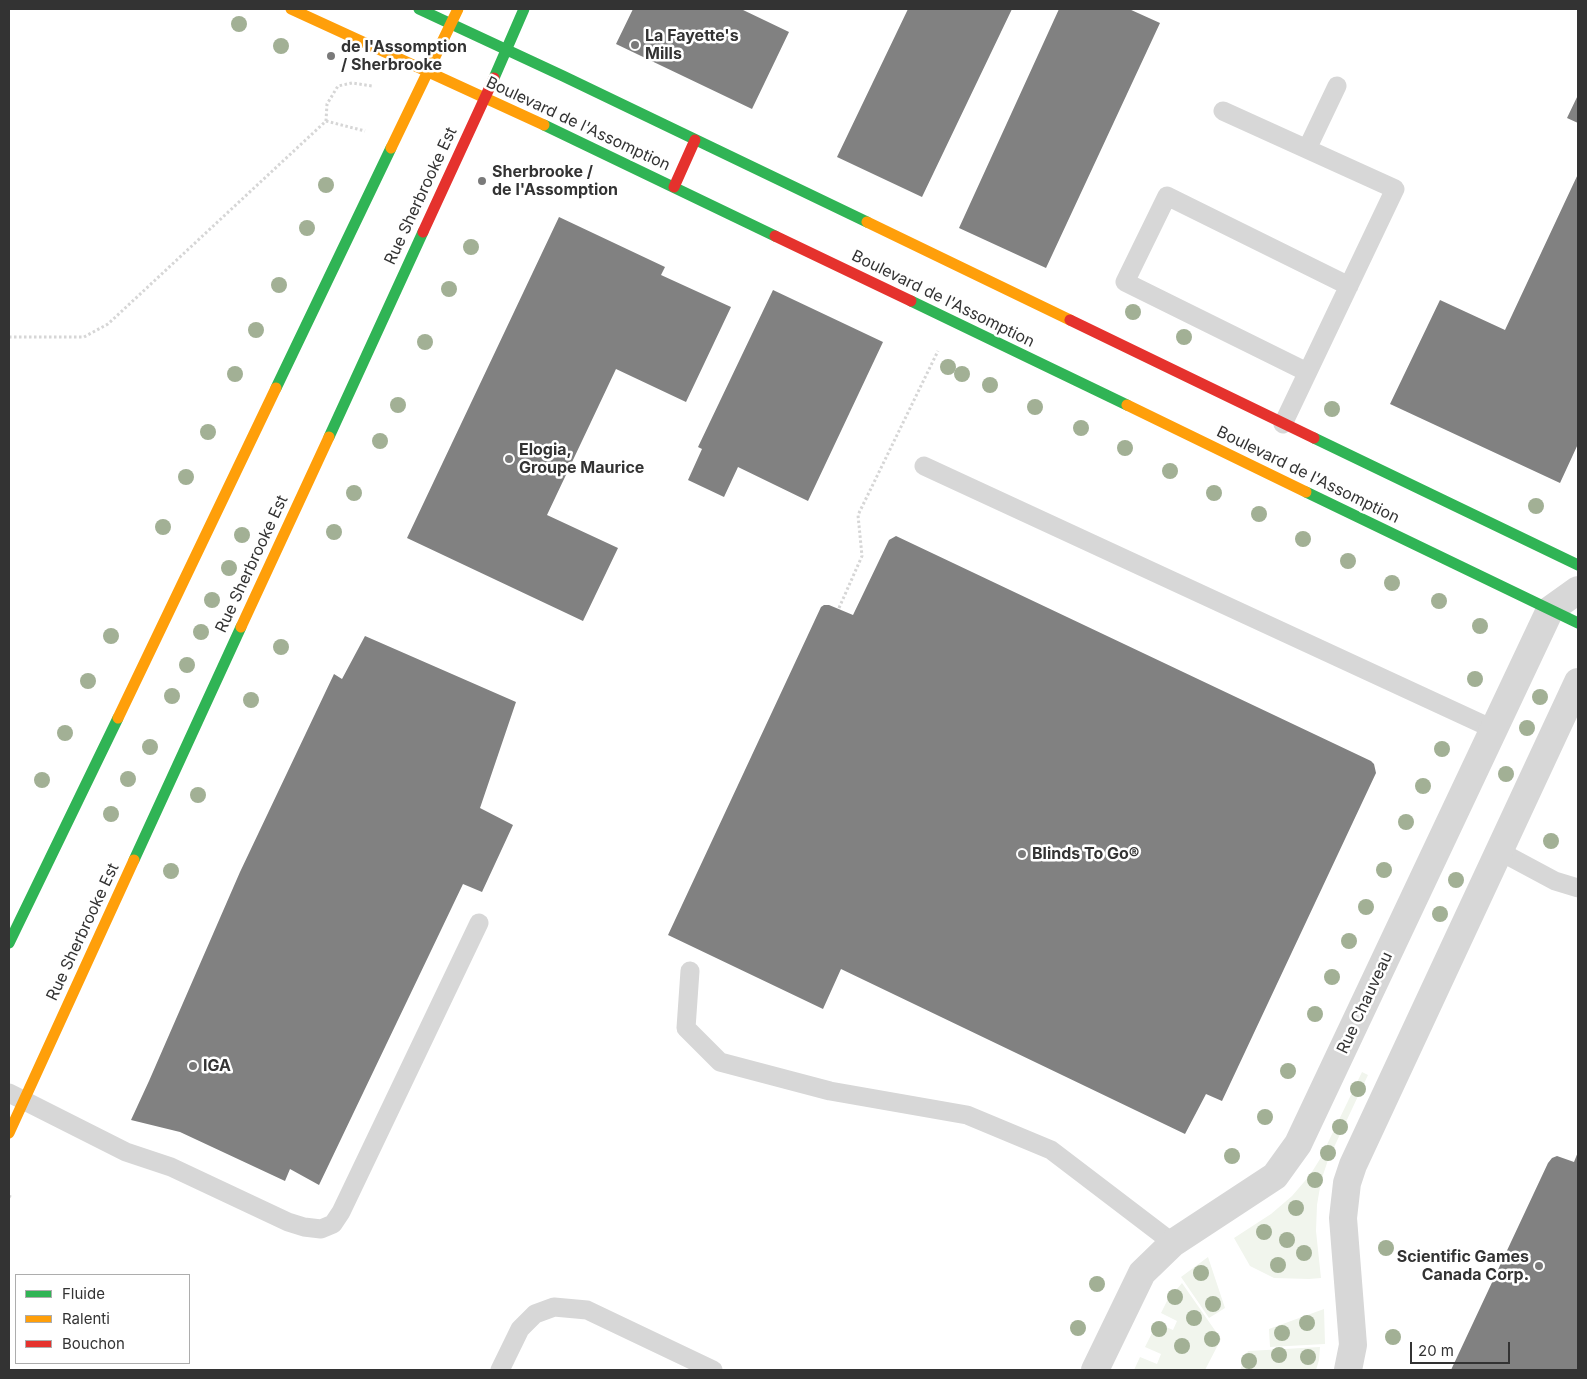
<!DOCTYPE html>
<meta charset="utf-8">
<style>
body{margin:0}
#map{position:relative;width:1587px;height:1379px;overflow:hidden;background:#fff;font-family:Inter,sans-serif}
canvas{display:block}
.frame{position:absolute;inset:0;border:10px solid #333;pointer-events:none}
.legend{position:absolute;left:15px;top:1274px;width:175px;height:90px;box-sizing:border-box;background:#fff;border:1px solid #adadad;margin:0;padding:6px 9px;list-style:none;font-size:15px;color:#333}
.legend li{display:flex;align-items:center;gap:10px;height:25px}
.legend b{width:25px;border:1px solid #adadad}
.scale{position:absolute;left:1410px;top:1342px;width:100px;height:22px;box-sizing:border-box;border:2px solid #333;border-top:0;padding-left:6px;font-size:15px;line-height:18px;white-space:nowrap;color:#333;-webkit-text-stroke:4px #fff;paint-order:stroke}
</style>
<div id="map">
<canvas width="1587" height="1379"></canvas>
<div class="frame"></div>
<ul class="legend">
<li><b style="height:6px;background:#30b455"></b>Fluide</li>
<li><b style="height:6px;background:#ff9f0a"></b>Ralenti</li>
<li><b style="height:6px;background:#e5322d"></b>Bouchon</li>
</ul>
<div class="scale">20 m</div>
</div>
<script>
const ctx = document.querySelector('canvas').getContext('2d');
ctx.lineJoin = 'round';
function paint(path, color) {
  ctx.fillStyle = color;
  ctx.fill(path, 'evenodd');
}
function shape(rows) {
  const path = new Path2D();
  for (const r of rows) {
    path.moveTo(r[0], r[1]);
    for (let i = 2; i < r.length; i += 2) path.lineTo(r[i], r[i + 1]);
  }
  return path;
}
function strokePath(path, color, width, dash) {
  ctx.strokeStyle = color;
  ctx.lineWidth = width;
  ctx.lineCap = dash ? 'butt' : 'round';
  ctx.setLineDash(dash || []);
  ctx.stroke(path);
}
function drawText(font, color, halo, rows, align = 'center') {
  ctx.font = font + ' Inter,sans-serif';
  ctx.lineWidth = 5;
  ctx.setLineDash([]);
  ctx.textBaseline = 'middle';
  ctx.strokeStyle = halo;
  ctx.fillStyle = color;
  for (const [text, x, y, turn = 0] of rows) {
    ctx.save();
    ctx.translate(x, y);
    ctx.rotate((+turn || 0) * Math.PI / 180);
    ctx.textAlign = isNaN(turn) ? turn : align;
    if (halo) ctx.strokeText(text, 0, 0);
    ctx.fillText(text, 0, 0);
    ctx.restore();
  }
}
paint(shape([
 [1362,1072,1368,1075,1328,1160,1322,1178,1319,1193,1317,1205,1316,1231,1321,1278,1309,1279,1274,1278,1250,1266,1234,1238,1271,1214,1292,1196,1310,1175,1320,1159],
 [1208,1257,1225,1308,1209,1318,1181,1277],
 [1182,1283,1221,1339,1205,1370,1134,1370,1140,1357,1157,1364,1161,1354,1145,1347,1157,1323,1173,1330,1177,1321,1161,1313,1167,1301],
 [1324,1309,1325,1344,1270,1347,1269,1329],
 [1320,1347,1319,1360,1316,1370,1240,1370,1248,1351]
]), '#f1f5ed');
paint(shape([
 [633,9,741,9,789,32,752,109,616,44],
 [908,9,1012,9,922,197,837,157],
 [1059,9,1129,9,1160,23,1046,268,959,228],
 [1578,95,1578,123,1567,118],
 [1578,174,1578,444,1560,483,1390,404,1440,300,1505,330],
 [559,217,665,267,661,275,731,307,686,402,616,369,547,515,618,548,583,621,407,538],
 [773,290,883,342,808,501,738,467,724,497,688,480,702,449,698,447],
 [896,536,1371,761,1374,764,1376,773,1222,1101,1206,1094,1185,1134,841,969,823,1009,668,935,821,607,824,605,829,605,853,615,889,540],
 [365,636,516,702,480,808,513,825,482,892,463,884,319,1185,290,1169,285,1181,180,1132,131,1120,149,1081,240,872,334,674,342,679],
 [1578,1152,1578,1370,1451,1370,1548,1163,1552,1158,1557,1156,1574,1162]
]), '#818181');
strokePath(shape([
 [326,121,365,131],
 [9,337,84,337,108,324,326,121,327,104,338,86,352,83,372,86],
 [839,608,862,556,858,515,938,351],
 [9,1196,11,1197]
]), '#d6d6d6', 3, [2.5, 2.5]);
strokePath(shape([
 [1223,111,1395,189,1283,424],
 [1307,149,1337,86],
 [1307,372,1125,282,1167,196,1349,286],
 [924,466,1493,729],
 [1499,851,1555,881,1578,888],
 [690,971,686,1028,720,1062,830,1091,967,1115,1051,1150,1173,1243],
 [9,1093,126,1152,171,1167,288,1222,304,1227,321,1229,333,1224,341,1212,479,923],
 [500,1370,520,1329,535,1314,554,1307,587,1310,713,1370]
]), '#d7d7d7', 19);
strokePath(shape([
 [1095,1370,1142,1273,1173,1243,1275,1176,1298,1144,1550,610,1578,590],
 [1348,1370,1353,1345,1343,1218,1347,1183,1353,1165,1578,682]
]), '#d7d7d7', 28);
strokePath(shape([
 [419,9,563,76,867,222],
 [494,78,524,9],
 [544,125,775,236],
 [911,301,1127,405],
 [276,388,391,148],
 [329,437,423,232],
 [1314,438,1578,565],
 [1306,492,1578,623],
 [134,860,241,627],
 [9,943,118,718]
]), '#30b455', 11);
strokePath(shape([
 [291,9,544,125],
 [391,148,458,9],
 [867,222,1070,320],
 [1127,405,1306,492],
 [241,627,329,437],
 [118,718,276,388],
 [9,1133,134,860]
]), '#ff9f0a', 11);
strokePath(shape([
 [674,187,695,140],
 [423,232,494,78],
 [775,236,911,301],
 [1070,320,1314,438]
]), '#e5322d', 11);
ctx.fillStyle = '#a2b095';
for (const [x, y] of [
 [239,24],
 [281,46],
 [326,185],
 [307,228],
 [471,247],
 [279,285],
 [449,289],
 [1133,312],
 [256,330],
 [1184,337],
 [425,342],
 [948,367],
 [235,374],
 [962,374],
 [990,385],
 [398,405],
 [1035,407],
 [1332,409],
 [1081,428],
 [208,432],
 [380,441],
 [1125,448],
 [1170,471],
 [186,477],
 [354,493],
 [1214,493],
 [1536,506],
 [1259,514],
 [163,527],
 [334,532],
 [242,535],
 [1303,539],
 [1348,561],
 [229,568],
 [1392,583],
 [212,600],
 [1439,601],
 [1480,626],
 [201,632],
 [111,636],
 [281,647],
 [187,665],
 [1475,679],
 [88,681],
 [172,696],
 [1540,697],
 [251,700],
 [1527,728],
 [65,733],
 [150,747],
 [1442,749],
 [1506,774],
 [128,779],
 [42,780],
 [1423,786],
 [198,795],
 [111,814],
 [1406,822],
 [1551,841],
 [1384,870],
 [171,871],
 [1456,880],
 [1366,907],
 [1440,914],
 [1349,941],
 [1332,977],
 [1315,1014],
 [1288,1071],
 [1358,1089],
 [1265,1117],
 [1340,1127],
 [1328,1153],
 [1232,1156],
 [1315,1180],
 [1296,1208],
 [1264,1232],
 [1287,1240],
 [1386,1248],
 [1304,1253],
 [1278,1265],
 [1201,1273],
 [1097,1284],
 [1175,1297],
 [1213,1304],
 [1194,1318],
 [1307,1323],
 [1078,1328],
 [1159,1329],
 [1282,1333],
 [1393,1337],
 [1212,1339],
 [1182,1346],
 [1279,1355],
 [1308,1357],
 [1249,1361]
]) {
  ctx.beginPath();
  ctx.arc(x, y, 8, 0, 2 * Math.PI);
  ctx.fill();
}
for (const [x, y, r, color] of [
 [635,45,5,"#7a7a7a"],
 [331,56,5,"#7a7a7a"],
 [482,181,5,"#7a7a7a"],
 [509,459,5,"#7a7a7a"],
 [1022,854,5,"#7a7a7a"],
 [193,1066,5,"#7a7a7a"],
 [1539,1266,5,"#7a7a7a"]
]) {
  const dot = new Path2D();
  dot.arc(x, y, r, 0, 2 * Math.PI);
  ctx.fillStyle = color;
  ctx.fill(dot);
  strokePath(dot, '#fff', 2);
}
drawText('bold 16px', '#333', '#fff', [
 ["La Fayette's",645,36],
 ["Mills",645,54],
 ["de l'Assomption",341,47],
 ["/ Sherbrooke",341,65],
 ["Sherbrooke /",492,172],
 ["de l'Assomption",492,190],
 ["Elogia,",519,450],
 ["Groupe Maurice",519,468],
 ["Blinds To Go®",1032,854],
 ["IGA",203,1066],
 ["Scientific Games",1529,1257,"right"],
 ["Canada Corp.",1529,1275,"right"]
], 'left');
drawText('16px', '#333', '#fff', [
 ["Boulevard de l'Assomption",578,124,25],
 ["Rue Sherbrooke Est",421,196,-65],
 ["Boulevard de l'Assomption",943,299,26],
 ["Boulevard de l'Assomption",1308,475,26],
 ["Rue Sherbrooke Est",252,564,-65],
 ["Rue Sherbrooke Est",83,932,-65],
 ["Rue Chauveau",1365,1003,-65]
]);
</script>
